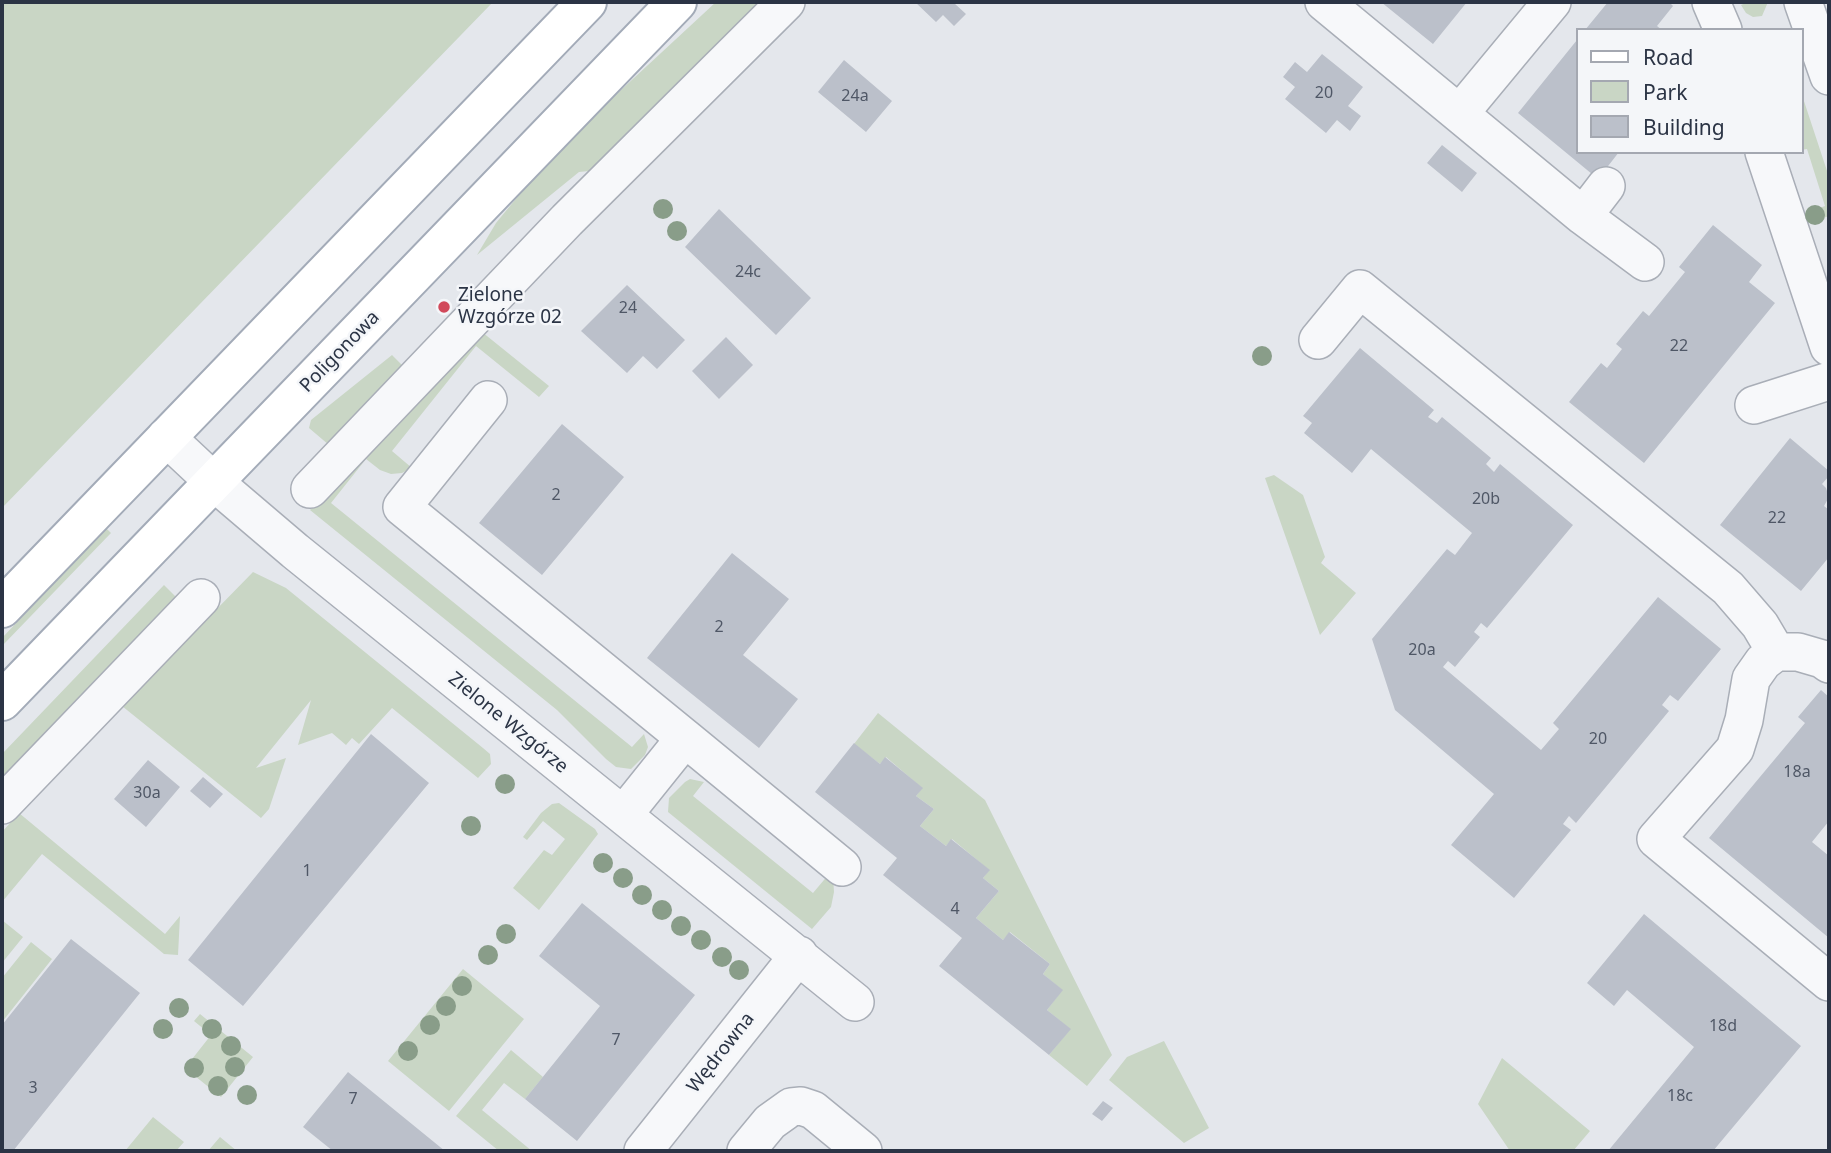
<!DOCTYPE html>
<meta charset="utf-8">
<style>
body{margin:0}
#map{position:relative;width:1831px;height:1153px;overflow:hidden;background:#e4e7ec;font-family:"Noto Sans",sans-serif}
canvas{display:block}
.frame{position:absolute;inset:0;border:4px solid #2b3445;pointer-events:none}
.legend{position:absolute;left:1576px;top:28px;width:228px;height:126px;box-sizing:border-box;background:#f4f6f9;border:2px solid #a4a8b1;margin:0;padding:9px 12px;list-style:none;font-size:21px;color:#2b3445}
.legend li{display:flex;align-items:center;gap:14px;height:35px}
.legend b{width:35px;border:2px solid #a4a8b1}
</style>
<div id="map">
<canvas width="1831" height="1153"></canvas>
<div class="frame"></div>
<ul class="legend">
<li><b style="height:9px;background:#fff"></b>Road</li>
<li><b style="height:19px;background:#c9d6c5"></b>Park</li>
<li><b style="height:19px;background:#bbc0ca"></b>Building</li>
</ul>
</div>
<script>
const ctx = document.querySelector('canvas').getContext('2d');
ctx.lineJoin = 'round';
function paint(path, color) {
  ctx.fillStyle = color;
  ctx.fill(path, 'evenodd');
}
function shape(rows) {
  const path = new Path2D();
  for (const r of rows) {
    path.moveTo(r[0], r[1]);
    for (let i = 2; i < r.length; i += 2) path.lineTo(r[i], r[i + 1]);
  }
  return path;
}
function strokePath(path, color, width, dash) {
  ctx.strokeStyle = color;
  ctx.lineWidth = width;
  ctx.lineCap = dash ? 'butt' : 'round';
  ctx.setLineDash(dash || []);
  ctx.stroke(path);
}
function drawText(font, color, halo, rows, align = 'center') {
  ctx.font = font + ' "Noto Sans",sans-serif';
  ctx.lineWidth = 5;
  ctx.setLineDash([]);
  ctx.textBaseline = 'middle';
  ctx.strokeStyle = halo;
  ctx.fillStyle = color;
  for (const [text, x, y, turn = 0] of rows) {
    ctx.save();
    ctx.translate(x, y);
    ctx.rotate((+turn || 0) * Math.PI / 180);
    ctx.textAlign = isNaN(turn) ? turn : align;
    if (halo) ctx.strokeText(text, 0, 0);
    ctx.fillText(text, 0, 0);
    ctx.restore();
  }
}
paint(shape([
 [2,2,493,2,2,508],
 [716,2,766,2,599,170,579,172,477,255,496,223,537,173,607,103],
 [1748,2,1768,2,1762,16,1753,17,1746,13,1741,5],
 [1801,92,1829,177,1829,216,1808,223,1804,221,1805,213,1825,206,1807,149,1801,150,1801,140,1803,138,1801,132],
 [482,332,549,386,539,397,476,346,392,451,412,468,402,473,391,474,380,470,366,459,331,503,632,747,644,734,648,747,645,755,631,769,616,767,606,759,557,710,310,510,360,455],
 [392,355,404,367,329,445,309,428,311,420],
 [1274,475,1303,495,1325,557,1321,563,1356,593,1320,635,1265,478],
 [106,528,111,533,2,646,2,638],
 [253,572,286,588,483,748,490,754,491,764,478,778,392,708,359,744,352,738,346,745,332,733,298,745,311,700,256,768,286,758,269,809,261,818,122,706],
 [164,585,180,601,2,787,2,754],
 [878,713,985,800,1112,1055,1087,1086,1049,1055,1070,1029,1047,1010,1062,990,1043,974,1050,964,1010,932,1003,940,976,918,999,891,983,878,989,870,952,839,946,846,920,826,934,809,916,796,922,788,886,757,880,764,854,744],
 [690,779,704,782,693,796,813,893,829,874,833,876,834,892,831,907,812,929,668,812,669,798,685,782],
 [559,803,595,829,598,834,539,910,513,888,544,850,552,855,565,839,543,821,527,840,523,837,541,813,552,804],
 [19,813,165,934,180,916,178,955,164,954,42,854,2,902,2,832],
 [2,920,23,937,2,963],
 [31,942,52,959,2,1022,2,978],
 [463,969,524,1019,449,1111,388,1061],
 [200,1014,253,1057,221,1097,185,1068,211,1035,194,1021],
 [1164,1041,1209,1128,1184,1143,1109,1080,1127,1057],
 [511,1050,543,1077,525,1099,504,1083,482,1110,532,1151,499,1151,456,1116],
 [1502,1058,1590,1131,1573,1151,1510,1151,1478,1104],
 [153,1117,184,1142,176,1151,125,1151],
 [220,1137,237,1151,208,1151]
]), '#c9d6c5');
paint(shape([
 [915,2,956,2,954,3,966,14,954,26,943,15,936,22],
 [1381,2,1467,2,1433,44],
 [1608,2,1669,2,1673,6,1657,26,1662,30,1585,30],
 [1577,40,1577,152,1619,152,1598,179,1518,113],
 [1322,54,1363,87,1348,106,1361,116,1350,131,1337,120,1326,133,1285,99,1295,87,1283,77,1295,62,1307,72],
 [844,60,892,101,866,132,818,92],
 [1442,145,1477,173,1462,192,1427,163],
 [719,209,811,298,776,335,685,247],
 [1713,225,1762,265,1749,282,1775,303,1644,463,1569,402,1601,363,1607,368,1622,349,1616,344,1643,311,1649,316,1685,272,1679,267],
 [627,285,685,340,657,369,643,356,627,373,581,331],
 [726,337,753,365,719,399,692,371],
 [1360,348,1434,410,1428,417,1437,423,1442,417,1491,458,1486,464,1494,472,1500,464,1573,525,1487,628,1481,623,1474,632,1480,637,1455,667,1448,661,1443,667,1541,750,1559,729,1553,723,1658,597,1721,649,1678,701,1670,695,1662,705,1669,711,1576,823,1569,816,1563,824,1571,830,1514,898,1451,845,1494,794,1395,710,1372,639,1447,549,1455,555,1472,533,1371,449,1352,473,1304,433,1312,423,1303,416],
 [562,424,624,477,542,575,479,523],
 [1790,438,1829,471,1829,476,1822,484,1826,488,1829,497,1824,506,1829,510,1829,557,1801,591,1720,525],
 [732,553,789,599,743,655,798,699,759,748,647,658],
 [1821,690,1829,697,1829,821,1812,842,1829,856,1829,938,1709,838,1805,723,1798,717],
 [371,734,429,783,243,1006,188,960],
 [854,743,880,764,885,757,923,788,916,796,934,809,920,826,946,846,951,839,990,870,983,878,999,891,976,918,1003,940,1009,932,1050,964,1043,974,1063,990,1047,1010,1071,1029,1049,1055,939,966,962,938,883,875,897,858,815,792],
 [148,760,180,787,146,827,114,799],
 [203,777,223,794,210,808,190,791],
 [582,903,695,995,577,1141,525,1099,600,1006,539,956],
 [1644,914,1801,1046,1713,1151,1608,1151,1694,1047,1627,990,1614,1006,1587,983],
 [71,939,140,993,13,1151,2,1151,2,1025],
 [348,1072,445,1151,333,1151,303,1127],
 [1103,1101,1113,1108,1102,1121,1092,1114]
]), '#bbc0ca');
const minor = shape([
 [1324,2,1583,216,1606,186],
 [1711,2,1723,30],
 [1803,2,1829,76],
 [1460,113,1552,2],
 [1764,152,1829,347],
 [1583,216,1645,262],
 [1318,340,1360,289,1728,588,1760,625,1776,652],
 [488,400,402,507,685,738,624,814],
 [1754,405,1829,381],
 [166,437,214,482,295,551,855,1002],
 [310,489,567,220,786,2],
 [1829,664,1822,659,1798,652,1776,652,1763,662,1751,679,1744,720,1735,749,1656,839,1829,982],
 [685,738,842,867],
 [2,805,201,598],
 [643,1151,799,955],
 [746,1151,770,1122,791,1107,801,1106,813,1110,863,1151]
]);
const major = shape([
 [2,608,587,2],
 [2,701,677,2]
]);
strokePath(minor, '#a9aeb7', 40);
strokePath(major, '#a3abb8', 42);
strokePath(minor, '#f7f8fa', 37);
strokePath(major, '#fff', 38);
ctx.fillStyle = '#899d89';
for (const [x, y] of [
 [663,209],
 [1815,215],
 [677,231],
 [1262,356],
 [505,784],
 [471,826],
 [603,863],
 [623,878],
 [642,895],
 [662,910],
 [681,926],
 [506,934],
 [701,940],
 [488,955],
 [722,957],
 [739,970],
 [462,986],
 [446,1006],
 [179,1008],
 [430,1025],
 [163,1029],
 [212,1029],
 [231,1046],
 [408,1051],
 [235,1067],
 [194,1068],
 [218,1086],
 [247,1095]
]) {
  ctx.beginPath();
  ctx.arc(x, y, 10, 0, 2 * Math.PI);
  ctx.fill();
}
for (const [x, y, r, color] of [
 [444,307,7,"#d1495b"]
]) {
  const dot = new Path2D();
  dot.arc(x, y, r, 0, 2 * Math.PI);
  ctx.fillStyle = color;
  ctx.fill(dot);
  strokePath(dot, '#f4f6f9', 2.5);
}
drawText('16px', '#4f5766', null, [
 ["20",1324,93],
 ["24a",855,96],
 ["24c",748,272],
 ["24",628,308],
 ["22",1679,346],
 ["2",556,495],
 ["20b",1486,499],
 ["22",1777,518],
 ["2",719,627],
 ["20a",1422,650],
 ["20",1598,739],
 ["18a",1797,772],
 ["30a",147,793],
 ["1",307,871],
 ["4",955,909],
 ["18d",1723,1026],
 ["7",616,1040],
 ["3",33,1088],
 ["18c",1680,1096],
 ["7",353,1099]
]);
drawText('19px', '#2b3445', '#f4f6f9', [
 ["Zielone",458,296],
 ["Wzgórze 02",458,318]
], 'left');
drawText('19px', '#2b3445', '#f4f6f9', [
 ["Poligonowa",340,352,-46],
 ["Zielone Wzgórze",508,723,39],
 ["Wędrowna",721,1053,-52]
]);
</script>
